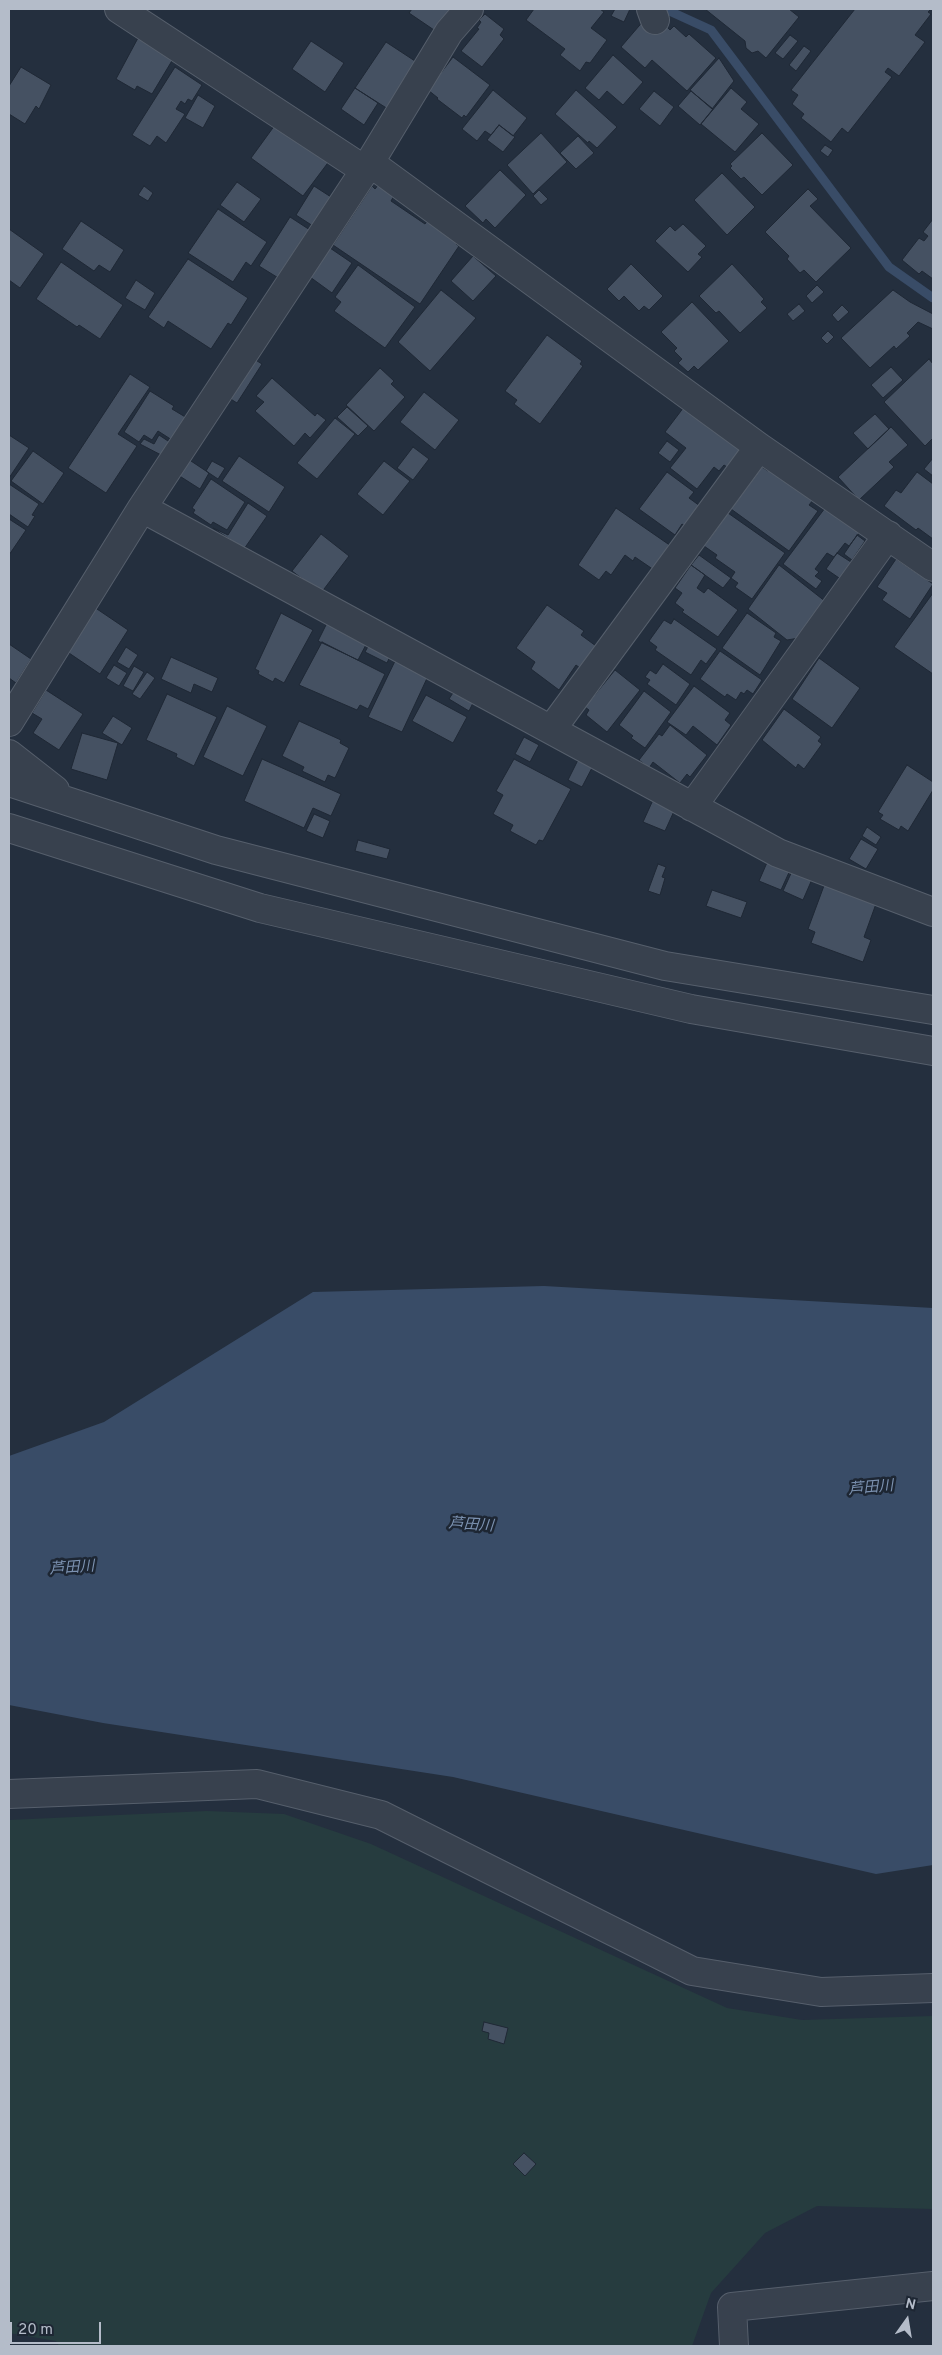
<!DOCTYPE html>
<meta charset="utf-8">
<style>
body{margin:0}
#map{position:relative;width:942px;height:2355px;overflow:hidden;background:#242f3e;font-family:Overpass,sans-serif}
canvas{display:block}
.frame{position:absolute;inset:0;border:10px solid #b4bcc9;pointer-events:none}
.north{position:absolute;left:882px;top:2295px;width:50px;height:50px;-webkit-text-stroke:4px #1d2633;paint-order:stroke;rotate:13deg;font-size:14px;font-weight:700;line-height:20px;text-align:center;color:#b4bcc9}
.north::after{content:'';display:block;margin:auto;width:18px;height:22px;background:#b4bcc9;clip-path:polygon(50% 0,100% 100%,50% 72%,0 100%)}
.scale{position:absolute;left:10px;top:2322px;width:91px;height:22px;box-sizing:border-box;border:2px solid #b4bcc9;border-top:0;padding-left:6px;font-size:15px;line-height:18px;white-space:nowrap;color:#b4bcc9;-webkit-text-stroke:4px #1d2633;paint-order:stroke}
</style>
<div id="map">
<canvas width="942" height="2355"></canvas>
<div class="frame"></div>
<div class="north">N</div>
<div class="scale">20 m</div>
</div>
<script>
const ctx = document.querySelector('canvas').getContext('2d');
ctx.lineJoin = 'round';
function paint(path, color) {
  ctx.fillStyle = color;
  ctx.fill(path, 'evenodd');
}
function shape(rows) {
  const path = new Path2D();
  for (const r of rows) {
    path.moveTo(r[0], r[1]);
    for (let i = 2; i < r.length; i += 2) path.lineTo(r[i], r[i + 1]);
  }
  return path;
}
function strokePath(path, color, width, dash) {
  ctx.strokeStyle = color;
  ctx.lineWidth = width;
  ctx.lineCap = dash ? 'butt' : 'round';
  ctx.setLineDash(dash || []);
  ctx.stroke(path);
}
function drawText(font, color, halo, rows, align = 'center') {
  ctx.font = font + ' Overpass,"Noto Sans JP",sans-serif';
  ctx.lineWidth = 5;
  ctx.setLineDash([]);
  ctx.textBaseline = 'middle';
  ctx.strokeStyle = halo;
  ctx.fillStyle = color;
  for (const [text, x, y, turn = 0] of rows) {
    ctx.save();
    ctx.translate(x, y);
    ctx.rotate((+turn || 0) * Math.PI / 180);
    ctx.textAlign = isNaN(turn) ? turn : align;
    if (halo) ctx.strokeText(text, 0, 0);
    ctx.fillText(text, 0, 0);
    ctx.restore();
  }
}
paint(shape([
 [207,1811,284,1814,371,1844,727,2008,802,2020,933,2016,933,2209,817,2206,765,2233,711,2293,692,2346,59,2346,56,2341,9,2333,9,1820]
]), '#263c3f');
paint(shape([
 [544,1286,933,1308,933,1865,876,1874,453,1777,103,1723,9,1705,9,1456,104,1422,313,1292]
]), '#394c67');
strokePath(shape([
 [665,9,711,30,889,267,933,298]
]), '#394c67', 9);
const building = shape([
 [412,9,452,9,437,32,409,13,412,9],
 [534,9,600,9,604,12,591,28,607,40,590,63,586,62,580,71,560,55,565,49,526,20,534,9],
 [615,9,630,9,624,22,611,16,615,9],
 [705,9,789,9,799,17,766,58,758,51,752,53,746,48,745,41,705,9],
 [855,9,931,9,928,12,931,14,915,35,925,42,899,76,888,68,885,72,892,77,848,133,842,128,831,142,801,118,804,114,792,104,798,95,791,90,855,9],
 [485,14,504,29,500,35,504,39,482,67,461,51,479,29,477,28,481,22,479,20,485,14],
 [645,19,665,25,670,30,674,26,686,37,689,34,716,58,687,91,652,60,645,68,621,47,645,19],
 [790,35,798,41,783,59,775,53,790,35],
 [138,38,173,59,152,94,137,86,135,90,116,79,138,38],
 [311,41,344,63,325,92,292,69,311,41],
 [386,42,418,63,388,109,355,88,386,42],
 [804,46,811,51,796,71,789,65,804,46],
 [613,55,643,82,623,105,607,91,599,100,585,88,613,55],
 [453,57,490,85,466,117,464,115,462,118,437,99,438,98,428,90,453,57],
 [719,58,734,81,712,109,690,90,719,58],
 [21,67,51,85,39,109,36,106,25,124,9,114,9,86,21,67],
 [175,67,202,85,192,101,188,99,185,104,181,101,176,109,185,114,166,143,157,136,150,146,132,135,175,67],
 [355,88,378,103,364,125,341,109,355,88],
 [731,88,747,102,741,109,759,124,735,152,701,124,731,88],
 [493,90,527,118,513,136,499,125,491,135,485,131,477,141,462,129,493,90],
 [576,90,617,127,597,148,589,141,588,143,555,114,576,90],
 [654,91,674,107,660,126,639,109,654,91],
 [691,91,713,109,700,125,678,106,691,91],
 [198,95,215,106,203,128,185,118,198,95],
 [275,125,330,160,303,196,251,158,275,125],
 [499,125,515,137,503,152,487,140,499,125],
 [541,133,567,162,533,194,507,165,541,133],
 [762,133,793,165,762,195,744,177,741,179,730,168,732,166,730,164,762,133],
 [578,136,594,153,576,169,560,153,578,136],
 [825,145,833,150,828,157,820,151,825,145],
 [500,170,526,195,495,228,486,219,483,223,465,206,500,170],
 [722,173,755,207,727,235,694,200,722,173],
 [237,182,261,199,244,222,220,205,237,182],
 [379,184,395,194,391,201,425,224,428,220,458,240,456,244,459,246,420,304,333,245,372,186,375,189,379,184],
 [144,186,153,193,148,201,138,195,144,186],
 [314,186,331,197,313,226,296,215,314,186],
 [808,189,818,199,810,206,851,248,816,282,804,270,800,273,787,259,789,256,765,232,808,189],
 [539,190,548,199,541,205,533,196,539,190],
 [218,209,267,242,251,266,246,262,233,282,188,253,218,209],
 [290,217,310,230,280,279,259,266,290,217],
 [933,219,933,279,922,271,919,274,902,260,919,238,924,241,928,236,923,232,933,219],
 [81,221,124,250,110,272,99,265,94,271,62,249,81,221],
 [683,224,706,246,698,254,702,257,688,272,655,241,670,226,675,231,683,224],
 [9,229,44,254,20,288,9,280,9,229],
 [330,248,352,263,332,293,310,277,330,248],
 [473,256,496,276,473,301,451,281,473,256],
 [188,259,248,298,231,325,228,323,211,349,168,321,164,328,148,317,188,259],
 [61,262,123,305,100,339,79,325,77,327,36,299,61,262],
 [631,264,663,296,649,310,644,306,639,311,624,296,619,301,607,289,631,264],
 [732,264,764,299,761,302,767,308,740,333,719,311,716,313,699,296,732,264],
 [358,265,415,307,385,348,334,311,341,302,335,297,358,265],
 [136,280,155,293,145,310,125,298,136,280],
 [817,285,824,292,812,303,806,296,817,285],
 [441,290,476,318,430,371,398,342,441,290],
 [893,290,910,302,933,314,933,329,918,322,907,333,910,336,896,349,894,346,870,368,841,338,893,290],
 [692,302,729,341,698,370,694,366,688,372,678,363,682,359,674,351,677,348,661,332,692,302],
 [799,304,805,311,793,321,787,314,799,304],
 [842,305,849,312,838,322,832,315,842,305],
 [828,331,834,337,827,344,821,338,828,331],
 [547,335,582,361,580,364,583,366,540,424,514,404,517,400,505,391,547,335],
 [254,359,262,364,237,403,229,398,254,359],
 [929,359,933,364,933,438,925,446,884,402,929,359],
 [891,367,903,380,883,398,871,385,891,367],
 [380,368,394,381,391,384,405,397,374,431,346,405,380,368],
 [130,374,150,387,118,434,137,446,106,493,68,468,130,374],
 [272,378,315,416,317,413,326,420,310,438,305,433,294,446,255,411,264,402,256,396,272,378],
 [150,391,174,406,172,409,187,418,172,440,158,431,152,440,144,435,139,442,124,432,150,391],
 [424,392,459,420,435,450,400,422,424,392],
 [347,407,368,426,358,436,337,417,347,407],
 [684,407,742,449,727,467,724,465,719,471,714,467,697,489,670,468,686,448,665,432,684,407],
 [875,414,889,429,868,449,853,433,875,414],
 [335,418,355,434,317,479,297,463,335,418],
 [891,427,908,445,889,462,894,467,859,500,838,477,891,427],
 [9,435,29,448,9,478,9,435],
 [159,435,171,443,163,456,140,444,144,439,154,444,159,435],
 [667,441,679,450,670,462,658,453,667,441],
 [413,447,429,459,413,480,397,468,413,447],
 [33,451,64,473,43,504,11,481,33,451],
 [239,456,285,487,269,512,222,481,239,456],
 [933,458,933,476,924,469,933,458],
 [188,459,209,473,200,489,178,475,188,459],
 [212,461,225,468,218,479,206,471,212,461],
 [384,461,410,481,383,515,357,494,384,461],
 [772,466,813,500,809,505,818,511,789,551,731,509,762,467,768,471,772,466],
 [667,472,694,492,689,498,700,506,685,526,682,524,675,535,639,509,667,472],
 [917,472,933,484,933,539,918,528,916,530,884,506,896,490,901,493,917,472],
 [211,479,245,502,227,530,213,522,211,525,193,513,195,510,192,508,211,479],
 [9,484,39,504,32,515,35,516,28,527,9,514,9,484],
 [248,503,267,516,244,549,213,528,228,535,248,503],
 [616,508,671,546,654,570,635,557,633,561,625,555,611,575,606,571,599,580,578,565,616,508],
 [825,508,859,533,849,546,845,543,834,557,827,553,815,569,819,572,815,576,822,581,816,589,783,564,825,508],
 [728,513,785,553,752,599,735,587,738,583,731,578,735,572,715,558,717,555,704,546,728,513],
 [9,519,26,530,9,555,9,519],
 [321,534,349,556,321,593,292,571,321,534],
 [857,535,865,541,852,560,844,554,857,535],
 [837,553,854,564,842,580,826,569,837,553],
 [699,555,731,578,723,588,691,565,699,555],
 [896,559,933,584,910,619,882,600,887,593,877,587,896,559],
 [691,565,705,575,697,588,704,593,708,588,738,610,718,637,682,612,684,610,675,603,682,593,675,588,691,565],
 [779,565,826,602,799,638,787,640,748,609,779,565],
 [933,593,933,674,894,647,933,593],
 [547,605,584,631,581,635,596,646,580,668,576,665,559,690,531,669,535,662,516,648,547,605],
 [94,607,128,630,100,674,66,651,94,607],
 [281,613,313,630,284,683,275,678,273,682,258,674,259,671,255,669,281,613],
 [747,613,776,633,774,637,781,641,760,675,722,648,747,613],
 [329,619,369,639,358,660,318,641,329,619],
 [674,619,717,649,706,664,701,660,691,675,655,650,657,647,649,641,664,620,671,624,674,619],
 [371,641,392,652,387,663,365,652,371,641],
 [322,642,385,674,368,709,360,705,357,710,299,685,322,642],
 [9,644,31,659,16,683,9,678,9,644],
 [126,647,138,655,129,669,117,662,126,647],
 [720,651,762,680,753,694,747,690,744,694,741,692,736,700,727,694,725,697,700,679,720,651],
 [171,657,218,678,212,692,194,684,191,693,161,679,171,657],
 [819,658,860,688,832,728,792,699,819,658],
 [396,659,429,674,402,732,368,717,396,659],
 [663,664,690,684,676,705,647,684,650,680,645,677,650,670,656,674,663,664],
 [114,665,127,673,119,686,106,678,114,665],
 [134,666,144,672,133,691,123,686,134,666],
 [615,670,640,690,607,732,586,715,589,710,585,707,615,670],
 [147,672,155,678,140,699,132,694,147,672],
 [694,686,730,713,725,720,731,725,717,745,693,726,686,735,667,722,694,686],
 [456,688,475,699,469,711,449,699,456,688],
 [46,690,83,714,59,750,33,733,42,719,32,713,46,690],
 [644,691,671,712,645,748,631,738,633,736,619,725,644,691],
 [167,694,217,717,194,766,176,757,177,754,146,740,167,694],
 [426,695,467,717,453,743,412,721,426,695],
 [227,706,267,726,243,776,203,757,227,706],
 [784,709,821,737,818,741,822,744,804,769,798,764,796,768,762,740,784,709],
 [113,716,132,728,122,745,102,733,113,716],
 [299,721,341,740,340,743,349,748,335,778,328,775,325,782,302,771,304,767,282,756,299,721],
 [670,725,707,755,690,777,687,774,680,783,653,762,649,768,639,760,659,734,662,736,670,725],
 [82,733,118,743,107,780,71,769,82,733],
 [524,737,539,745,530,762,515,754,524,737],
 [580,756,594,764,582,787,568,780,580,756],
 [262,759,341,794,331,816,313,808,304,828,244,801,262,759],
 [514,759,571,789,543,841,539,840,536,845,510,831,513,825,493,814,503,795,496,791,514,759],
 [907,765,933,782,933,790,908,831,901,826,899,830,880,819,883,815,878,812,907,765],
 [653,800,675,809,665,831,643,822,653,800],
 [314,814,330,821,323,838,306,831,314,814],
 [867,827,881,837,876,845,862,836,867,827],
 [861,839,878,849,866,869,849,859,861,839],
 [358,840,390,849,387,859,355,851,358,840],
 [769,858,791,868,781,890,759,881,769,858],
 [658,864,666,867,662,877,665,878,660,895,648,891,658,864],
 [793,869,813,877,803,900,783,891,793,869],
 [825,883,877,901,864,937,871,940,863,962,811,943,815,932,808,929,825,883],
 [712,890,747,902,741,918,706,906,712,890],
 [484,2022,508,2028,504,2044,488,2039,489,2033,482,2031,484,2022],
 [524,2153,536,2164,525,2176,513,2164,524,2153]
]);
paint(building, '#455162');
strokePath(building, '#1f2835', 1);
const minor = shape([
 [119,9,357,165,380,170,759,447,933,567],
 [651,9,655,20],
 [142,508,778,853,933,912],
 [9,722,142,508,367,167,449,32,469,9],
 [551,730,759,447],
 [9,754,55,790],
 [9,782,216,850,665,966,933,1010],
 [692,807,888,535],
 [9,828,260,908,691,1009,933,1051],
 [9,1794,257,1784,381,1815,692,1971,821,1992,933,1988],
 [734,2346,732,2307,933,2286]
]);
strokePath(minor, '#565f6c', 30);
strokePath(minor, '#38414e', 28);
drawText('italic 15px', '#7c92b1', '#1d2633', [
 ["芦田川",871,1489,-5],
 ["芦田川",471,1526,4],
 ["芦田川",72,1569,-4]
]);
</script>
